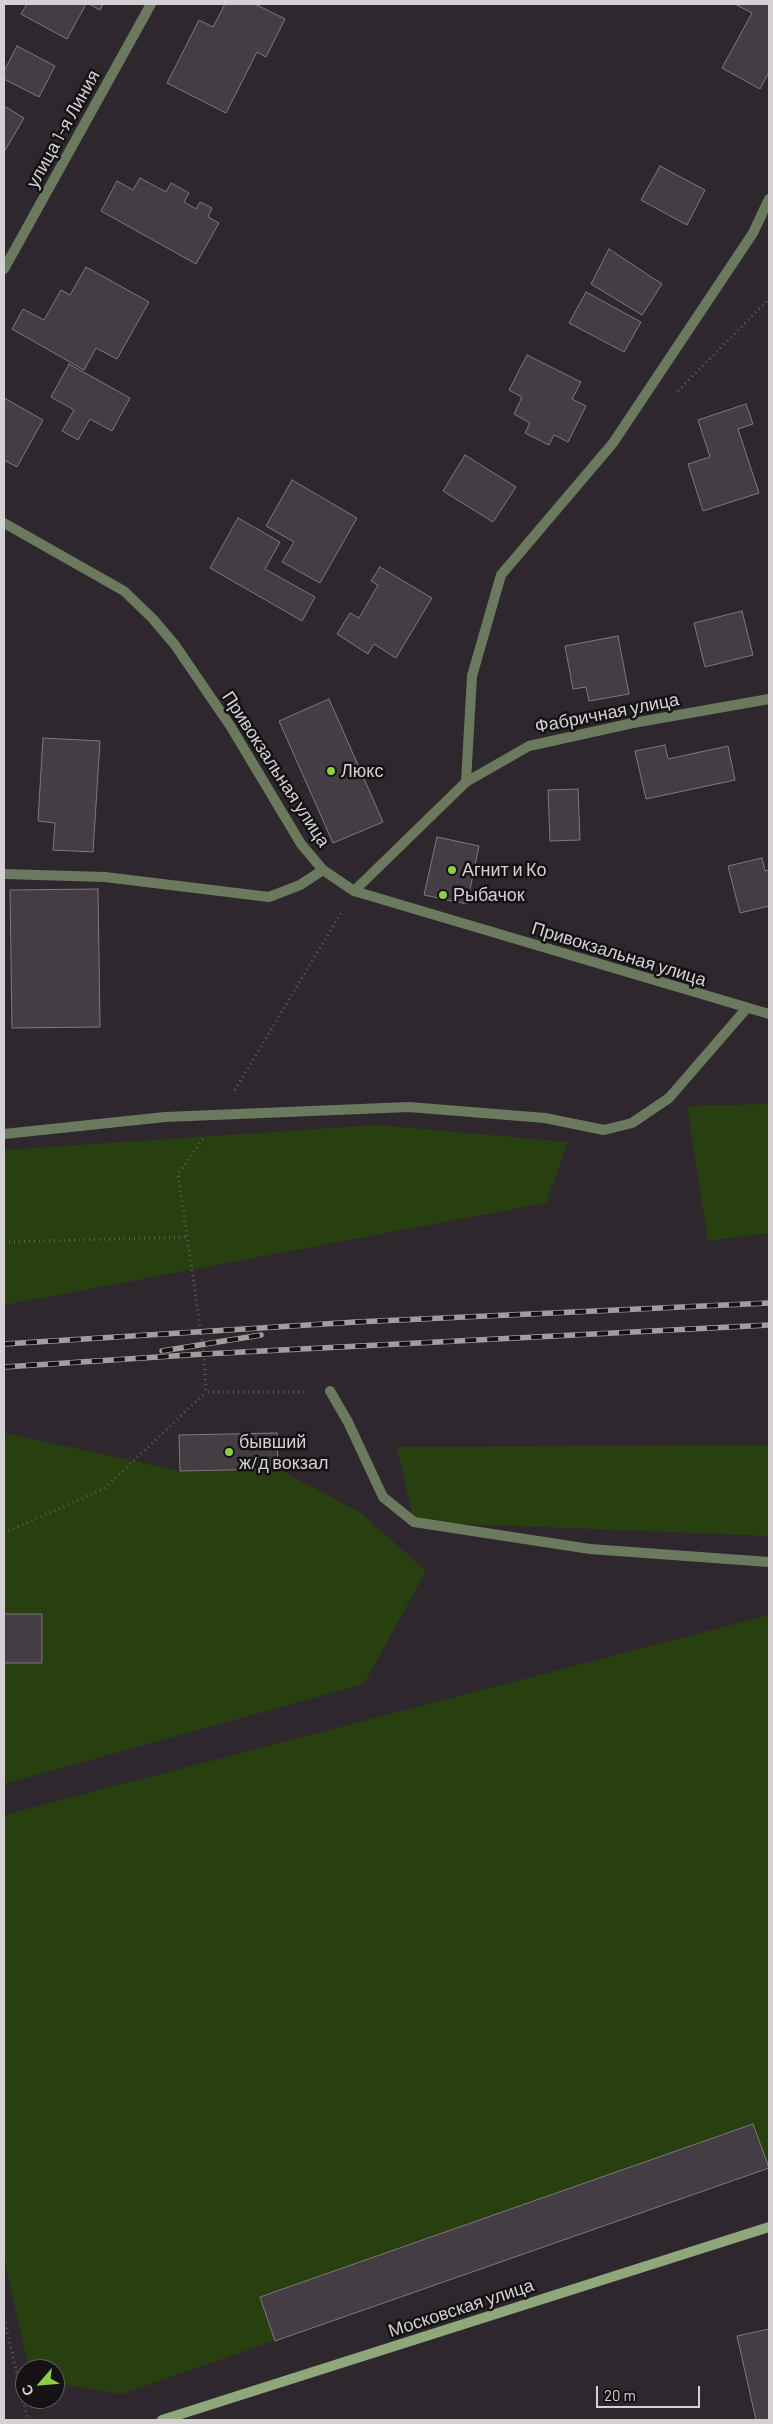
<!DOCTYPE html>
<meta charset="utf-8">
<style>
body{margin:0}
#map{position:relative;width:773px;height:2424px;overflow:hidden;background:#2e282e;font-family:Barlow,sans-serif}
canvas{display:block}
.frame{position:absolute;inset:0;border:5px solid #d4d0d4;pointer-events:none}
.north{position:absolute;left:15px;top:2359px;width:50px;height:50px;box-sizing:border-box;background:#151214;border:1px solid #615e61;border-radius:50%;rotate:243deg;font-size:14px;font-weight:700;line-height:20px;text-align:center;color:#d4d0d4}
.north::after{content:'';display:block;margin:auto;width:18px;height:22px;background:#8dce44;clip-path:polygon(50% 0,100% 100%,50% 72%,0 100%)}
.scale{position:absolute;left:596px;top:2386px;width:104px;height:22px;box-sizing:border-box;border:2px solid #d4d0d4;border-top:0;padding-left:6px;font-size:15px;line-height:18px;white-space:nowrap;color:#d4d0d4;-webkit-text-stroke:4px #151214;paint-order:stroke}
</style>
<div id="map">
<canvas width="773" height="2424"></canvas>
<div class="frame"></div>
<div class="north">С</div>
<div class="scale">20 m</div>
</div>
<script>
const ctx = document.querySelector('canvas').getContext('2d');
ctx.lineJoin = 'round';
function paint(path, color) {
  ctx.fillStyle = color;
  ctx.fill(path, 'evenodd');
}
function shape(rows) {
  const path = new Path2D();
  for (const r of rows) {
    path.moveTo(r[0], r[1]);
    for (let i = 2; i < r.length; i += 2) path.lineTo(r[i], r[i + 1]);
  }
  return path;
}
function strokePath(path, color, width, dash) {
  ctx.strokeStyle = color;
  ctx.lineWidth = width;
  ctx.lineCap = dash ? 'butt' : 'round';
  ctx.setLineDash(dash || []);
  ctx.stroke(path);
}
function drawText(font, color, halo, rows, align = 'center') {
  ctx.font = font + ' Barlow,sans-serif';
  ctx.lineWidth = 5;
  ctx.setLineDash([]);
  ctx.textBaseline = 'middle';
  ctx.strokeStyle = halo;
  ctx.fillStyle = color;
  for (const [text, x, y, turn = 0] of rows) {
    ctx.save();
    ctx.translate(x, y);
    ctx.rotate((+turn || 0) * Math.PI / 180);
    ctx.textAlign = isNaN(turn) ? turn : align;
    if (halo) ctx.strokeText(text, 0, 0);
    ctx.fillText(text, 0, 0);
    ctx.restore();
  }
}
paint(shape([
 [769,1104,769,1233,708,1241,687,1106],
 [378,1125,568,1142,546,1203,4,1305,4,1150],
 [4,1433,180,1471,278,1469,361,1513,426,1571,364,1684,4,1784],
 [769,1445,769,1536,414,1522,397,1447],
 [769,1615,769,2168,122,2394,55,2383,55,2369,29,2369,4,2259,4,1815]
]), '#283f10');
const building = shape([
 [27,4,86,4,67,39,21,14,27,4],
 [89,4,103,4,100,10,89,4],
 [225,4,255,4,285,19,266,57,257,52,226,113,167,83,199,20,213,27,225,4],
 [735,4,769,4,769,72,760,89,722,68,752,13,735,4],
 [17,46,55,66,39,97,4,79,4,71,17,46],
 [4,106,24,118,4,152,4,106],
 [660,166,705,190,687,225,641,200,660,166],
 [140,178,166,192,171,183,189,193,184,202,196,209,200,202,212,208,208,217,219,223,196,264,101,211,117,181,133,190,140,178],
 [609,249,662,284,642,315,591,284,609,249],
 [86,267,149,302,117,359,96,348,84,370,12,329,23,309,44,320,61,290,70,295,86,267],
 [586,292,641,322,624,352,569,323,586,292],
 [527,355,581,382,572,399,586,406,568,442,554,435,549,445,525,433,530,423,514,414,522,397,509,390,527,355],
 [69,364,130,398,112,431,90,419,78,440,62,431,74,410,51,397,69,364],
 [4,398,43,420,17,467,4,460,4,398],
 [746,404,753,424,738,429,759,493,703,511,688,464,710,457,698,420,746,404],
 [465,455,516,487,493,522,443,491,465,455],
 [292,480,357,518,320,583,282,562,294,542,266,526,292,480],
 [238,518,280,542,265,569,315,597,302,621,210,568,238,518],
 [380,567,432,598,396,658,374,644,368,654,337,634,350,613,359,618,378,585,371,581,380,567],
 [742,611,753,655,705,667,694,623,742,611],
 [618,636,629,694,589,701,586,687,573,689,565,646,618,636],
 [329,699,383,822,333,843,279,721,329,699],
 [43,738,100,741,93,852,53,850,55,823,38,821,43,738],
 [665,745,668,759,728,746,735,780,646,799,635,751,665,745],
 [578,789,580,840,550,841,548,790,578,789],
 [437,837,479,846,467,904,424,895,437,837],
 [762,858,765,871,769,870,769,906,740,913,728,866,762,858],
 [98,889,100,1027,12,1028,10,890,98,889],
 [277,1433,278,1469,180,1471,179,1435,277,1433],
 [4,1614,42,1614,42,1663,4,1663,4,1614],
 [753,2124,769,2168,275,2341,260,2297,753,2124],
 [769,2329,769,2420,756,2420,737,2336,769,2329]
]);
paint(building, '#443d44');
strokePath(building, '#80777f', 1);
strokePath(shape([
 [678,391,769,299],
 [235,1090,342,911],
 [203,1139,178,1174,204,1354,206,1392,308,1392],
 [4,1242,188,1237],
 [4,1533,105,1488,205,1393],
 [4,2318,27,2417]
]), '#615b61', 3, [1, 4]);
strokePath(shape([
 [466,782,472,676,501,575,613,443,753,233,769,199],
 [4,874,105,877,269,897,300,885,323,870],
 [4,1134,165,1117,409,1107,545,1118,604,1130,632,1123,669,1098,746,1009],
 [330,1391,348,1422,383,1497,414,1522,590,1549,769,1562]
]), '#6b7a5e', 10);
strokePath(shape([
 [4,269,151,4],
 [4,523,124,591,152,618,175,645,231,727,301,844,323,870,354,891,769,1014],
 [354,891,466,782,529,746,633,723,769,699]
]), '#6b7a5e', 10);
strokePath(shape([
 [162,2420,769,2227]
]), '#8fa77a', 10);
const rail = shape([
 [4,1344,356,1322,769,1303],
 [162,1351,261,1335],
 [4,1367,204,1354,769,1325]
]);
strokePath(rail, '#a19da1', 5.5);
strokePath(rail, '#151214', 4, [11]);
for (const [x, y, r, color] of [
 [331,771,5,"#8dce44"],
 [452,870,5,"#8dce44"],
 [443,895,5,"#8dce44"],
 [229,1452,5,"#8dce44"]
]) {
  const dot = new Path2D();
  dot.arc(x, y, r, 0, 2 * Math.PI);
  ctx.fillStyle = color;
  ctx.fill(dot);
  strokePath(dot, '#151214', 2);
}
drawText('18px', '#d4d0d4', '#151214', [
 ["улица 1-я Линия",63,129,-61],
 ["Фабричная улица",607,713,-11],
 ["Привокзальная улица",276,769,57],
 ["Привокзальная улица",619,954,17],
 ["Московская улица",461,2308,-18]
]);
drawText('18px', '#d4d0d4', '#151214', [
 ["Люкс",341,771],
 ["Агнит и Ко",462,870],
 ["Рыбачок",453,895],
 ["бывший",239,1442],
 ["ж/д вокзал",239,1463]
], 'left');
</script>
